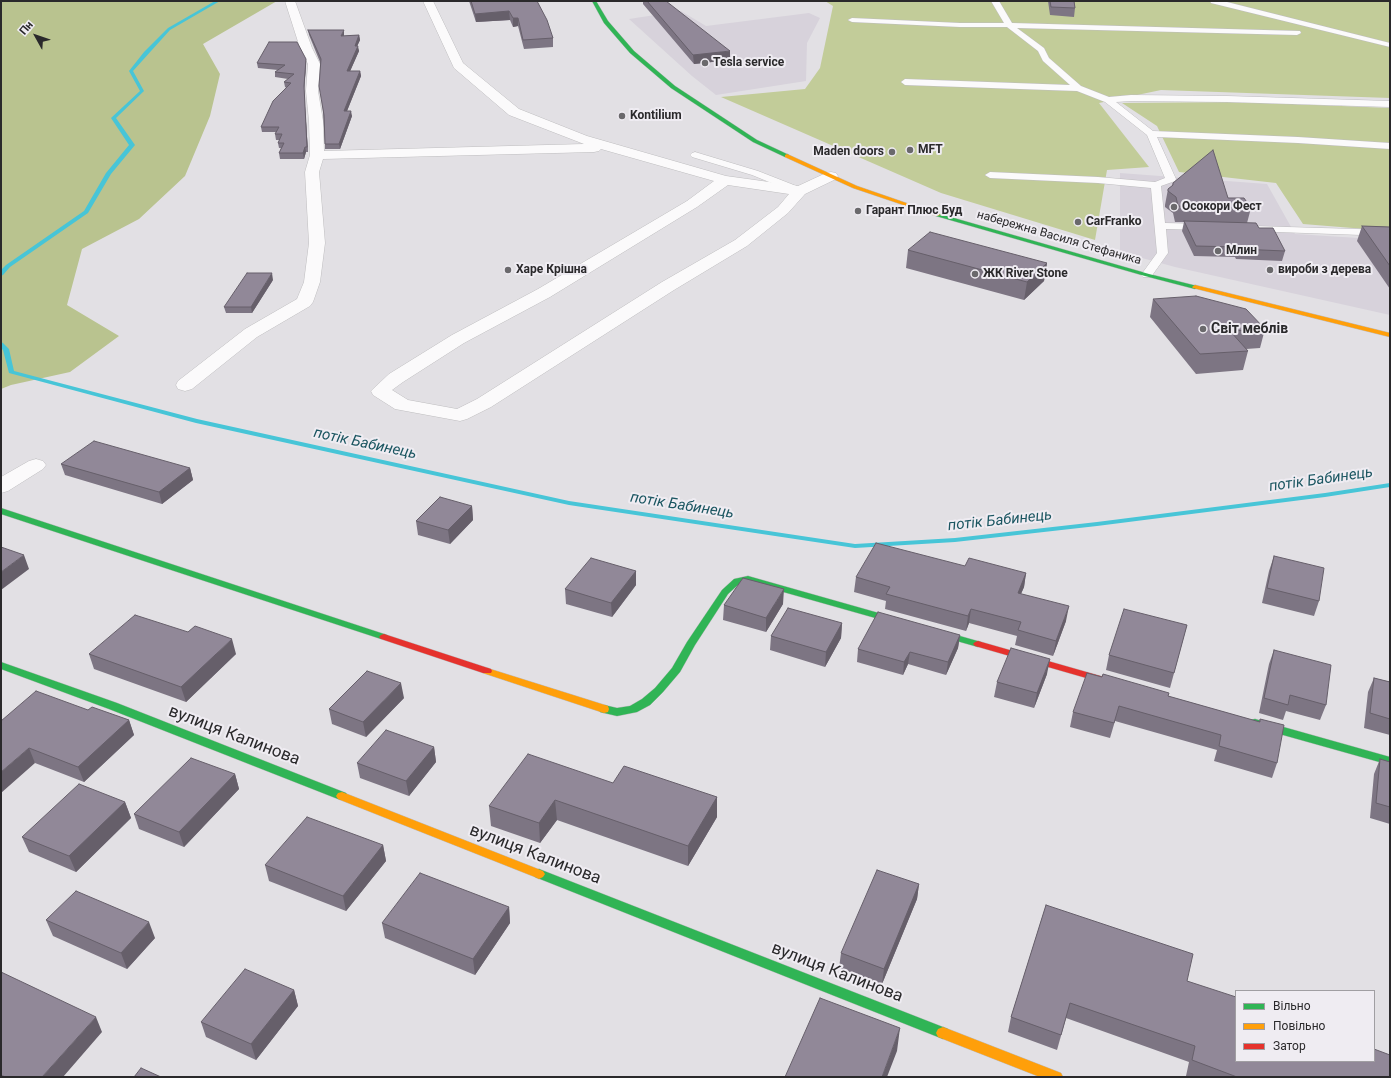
<!DOCTYPE html>
<meta charset="utf-8">
<style>
body{margin:0}
#map{position:relative;width:1391px;height:1078px;overflow:hidden;background:#e2e0e4;font-family:Roboto,sans-serif}
canvas{display:block}
.frame{position:absolute;inset:0;border:2px solid #2a292b;pointer-events:none}
.legend{position:absolute;left:1235px;top:990px;width:140px;height:72px;box-sizing:border-box;background:#efecf2;border:1px solid #a09ea2;margin:0;padding:5px 7px;list-style:none;font-size:12px;color:#2a292b}
.legend li{display:flex;align-items:center;gap:8px;height:20px}
.legend b{width:20px;border:1px solid #a09ea2}
.north{position:absolute;left:16px;top:16px;width:40px;height:40px;-webkit-text-stroke:3px #efecf2;paint-order:stroke;rotate:310deg;font-size:11px;font-weight:700;line-height:16px;text-align:center;color:#2a292b}
.north::after{content:'';display:block;margin:auto;width:14px;height:18px;background:#2a292b;clip-path:polygon(50% 0,100% 100%,50% 72%,0 100%)}
</style>
<div id="map">
<canvas width="1391" height="1078"></canvas>
<div class="frame"></div>
<ul class="legend">
<li><b style="height:5px;background:#30b455"></b>Вільно</li>
<li><b style="height:5px;background:#ff9f0a"></b>Повільно</li>
<li><b style="height:5px;background:#e5322d"></b>Затор</li>
</ul>
<div class="north">Пн</div>
</div>
<script>
const ctx = document.querySelector('canvas').getContext('2d');
ctx.lineJoin = 'round';
function paint(path, color) {
  ctx.fillStyle = color;
  ctx.fill(path, 'evenodd');
}
function shape(rows) {
  const path = new Path2D();
  for (const r of rows) {
    path.moveTo(r[0], r[1]);
    for (let i = 2; i < r.length; i += 2) path.lineTo(r[i], r[i + 1]);
  }
  return path;
}
function strokePath(path, color, width, dash) {
  ctx.strokeStyle = color;
  ctx.lineWidth = width;
  ctx.lineCap = dash ? 'butt' : 'round';
  ctx.setLineDash(dash || []);
  ctx.stroke(path);
}
function drawText(font, color, halo, rows, align = 'center') {
  ctx.font = font + ' Roboto,sans-serif';
  ctx.lineWidth = 4;
  ctx.setLineDash([]);
  ctx.textBaseline = 'middle';
  ctx.strokeStyle = halo;
  ctx.fillStyle = color;
  for (const [text, x, y, turn = 0] of rows) {
    ctx.save();
    ctx.translate(x, y);
    ctx.rotate((+turn || 0) * Math.PI / 180);
    ctx.textAlign = isNaN(turn) ? turn : align;
    if (halo) ctx.strokeText(text, 0, 0);
    ctx.fillText(text, 0, 0);
    ctx.restore();
  }
}
paint(shape([
 [681,11,706,26,809,13,820,18,807,43,806,81,716,95,692,76,629,19],
 [1120,173,1267,184,1295,234,1390,240,1390,315,1175,267,1120,252]
]), '#d7d2db');
paint(shape([
 [825,1,1390,1,1390,98,1161,90,1099,103,1149,167,1107,170,1095,240,941,193,721,97,805,89,820,68,833,6],
 [1244,102,1390,108,1390,231,1303,224,1276,183,1179,172,1157,126,1122,103]
]), '#c2cc99');
paint(shape([
 [1,1,277,1,203,44,220,74,210,116,185,176,139,219,82,249,67,305,119,336,70,372,11,385,1,389]
]), '#b9c38f');
paint(shape([
 [215,1,220,1,170,30,133,71,144,91,116,118,135,145,111,174,88,213,10,267,3,275,1,276,1,270,6,265,84,211,106,173,129,145,111,118,140,91,129,71,144,52,168,28,215,1],
 [1,342,3,343,9,349,14,371,197,419,569,501,855,544,955,538,1097,522,1325,493,1390,483,1390,487,1325,497,1097,526,955,542,855,548,569,505,196,423,9,373,3,350,1,348,1,342]
]), '#47c5d7');
const lane = shape([
 [991,1,999,1,1012,23,1300,31,1301,33,1297,35,1017,28,1044,48,1049,58,1081,86,1109,97,1131,95,1227,96,1390,101,1390,107,1227,102,1131,101,1116,102,1153,131,1298,137,1390,143,1390,149,1298,143,1157,137,1176,179,1175,181,1161,186,1165,223,1204,224,1209,227,1204,230,1166,229,1168,253,1151,277,1143,277,1141,275,1157,253,1151,188,1098,183,990,178,985,175,990,172,1098,177,1155,182,1165,178,1147,135,1105,102,1077,91,905,85,901,82,905,79,1070,85,1043,61,1038,51,1007,27,960,27,852,22,848,20,852,18,960,23,1004,23,991,1],
 [1210,1,1223,1,1390,43,1390,47,1211,3,1210,1],
 [695,152,758,171,804,189,805,191,800,194,796,193,752,175,692,157,690,155,692,153,695,152],
 [1253,226,1390,230,1390,236,1249,231,1248,229,1253,226]
]);
const street = shape([
 [285,1,295,1,312,48,320,64,318,91,323,121,324,151,584,144,509,115,454,68,423,1,433,1,463,63,519,109,587,136,726,176,798,186,826,173,831,172,836,173,838,176,836,179,805,194,788,213,747,246,674,290,491,407,467,419,460,421,395,409,373,395,371,391,389,374,452,335,538,289,687,201,714,181,601,149,599,151,594,152,323,159,319,172,325,243,320,282,313,302,310,306,257,337,192,389,185,391,178,389,176,385,178,381,245,329,297,299,304,282,309,243,305,172,310,155,309,121,306,91,308,64,300,48,285,1],
 [728,185,789,194,778,207,735,240,662,282,477,399,457,409,408,400,392,390,403,382,464,343,550,297,697,207,728,185],
 [36,459,43,461,46,465,43,469,8,491,1,493,1,477,29,461,36,459]
]);
const fast = shape([
 [592,1,596,1,608,21,634,51,675,86,757,140,789,155,789,157,785,157,753,142,671,88,630,53,604,23,592,1],
 [936,214,940,214,1149,274,1197,286,1198,287,1195,289,1145,276,936,216,936,214],
 [1,508,387,635,389,637,387,639,381,639,1,514,1,508],
 [748,576,981,642,983,644,981,646,978,647,748,582,740,583,728,594,695,645,680,672,663,692,650,705,637,712,617,716,600,712,599,709,600,706,604,705,617,708,630,706,642,699,655,688,672,668,687,642,722,590,734,579,748,576],
 [1,662,117,703,346,793,348,796,346,799,342,800,338,799,109,709,1,669,1,662],
 [1255,719,1390,757,1390,765,1251,726,1250,723,1251,720,1255,719],
 [539,869,948,1029,950,1033,948,1037,943,1039,938,1037,535,877,533,874,535,871,539,869]
]);
const slow = shape([
 [787,154,857,186,941,215,936,216,853,188,785,157,785,155,787,154],
 [1195,285,1390,333,1390,337,1193,288,1192,287,1195,285],
 [487,668,608,706,609,709,608,712,604,713,483,673,482,671,483,669,487,668],
 [342,792,543,871,545,874,543,877,539,879,535,877,338,799,336,796,338,793,342,792],
 [943,1027,1061,1073,1063,1077,1040,1077,938,1037,936,1033,938,1029,943,1027]
]);
const jam = shape([
 [384,634,491,669,492,671,491,673,483,673,381,639,379,637,381,635,384,634],
 [978,641,1118,681,1119,683,1118,685,1114,686,975,646,973,644,975,642,978,641]
]);
strokePath(lane, '#bebdbf', 1);
strokePath(street, '#bebdbf', 1);
strokePath(fast, '#bebdbf', 1);
strokePath(slow, '#bebdbf', 1);
strokePath(jam, '#bebdbf', 1);
paint(lane, '#fbfafb');
paint(street, '#fbfafb');
paint(fast, '#30b455');
paint(slow, '#ff9f0a');
paint(jam, '#e5322d');
paint(shape([
 [469,1,537,1,553,38,553,47,524,49,518,26,513,27,510,20,476,22],
 [643,1,666,1,730,60,694,64,643,4],
 [1048,1,1074,1,1075,8,1074,17,1050,15],
 [308,30,344,35,344,36,359,35,360,40,357,46,359,51,350,71,360,71,361,76,347,111,352,116,340,149,325,149,325,144,320,62,309,35],
 [306,59,306,64,304,91,308,152,306,152,304,159,280,159,279,153,281,148,279,148,278,143,280,140,276,140,275,134,276,132,262,132,261,127,286,87,285,87,284,82,288,79,275,77,275,72,278,70,258,68,257,63],
 [1173,183,1228,198,1251,208,1247,223,1259,228,1285,251,1282,261,1236,259,1235,257,1194,256,1182,231,1184,222,1175,222,1173,213,1165,207,1165,205,1168,189,1172,186],
 [1362,226,1390,227,1390,289,1357,241],
 [908,250,1047,263,1044,281,1024,300,906,268],
 [273,280,252,313,226,313,224,307],
 [1153,299,1265,329,1260,348,1246,349,1248,351,1243,370,1196,374,1150,317],
 [61,464,190,468,193,480,162,504,65,475],
 [472,506,473,520,450,544,418,535,416,521],
 [1274,556,1319,601,1314,616,1262,603,1269,571],
 [965,566,1026,573,1024,587,1021,594,1066,621,1053,656,1015,645,1017,636,969,623,966,631,885,609,886,601,854,592,856,577],
 [636,571,636,585,612,617,566,604,565,589],
 [783,604,766,632,723,620,724,605],
 [842,623,841,638,825,667,770,650,771,636],
 [1187,625,1170,688,1106,670,1109,655],
 [960,635,958,648,946,675,908,664,903,675,857,662,858,649],
 [1274,650,1326,705,1320,720,1286,711,1283,720,1259,713,1269,664],
 [89,654,236,654,186,702,94,669],
 [1047,674,1034,708,994,697,997,682],
 [1374,678,1390,682,1390,735,1364,728,1368,692],
 [1168,696,1259,722,1260,719,1277,763,1272,778,1214,761,1217,750,1115,721,1110,738,1070,727,1073,712],
 [404,698,366,737,332,724,329,709],
 [88,710,129,720,134,735,84,782,35,763,1,721],
 [434,747,436,762,409,796,360,778,357,763],
 [1380,759,1390,762,1390,824,1370,818,1374,774],
 [235,774,239,789,184,847,139,829,134,814],
 [613,783,717,797,717,817,688,866,557,820,540,843,491,826,489,806],
 [125,802,131,818,76,872,29,852,22,837],
 [383,845,386,861,346,911,269,881,265,865],
 [919,884,917,899,882,984,839,968,841,953],
 [1046,905,1187,981,1390,1077,1190,1077,1186,1076,1189,1062,1066,1018,1057,1050,1008,1032,1011,1017],
 [509,907,510,923,475,975,385,938,382,923],
 [46,920,155,938,127,969,53,936],
 [294,990,298,1006,256,1060,206,1037,201,1022]
]), '#7d7583');
paint(shape([
 [509,11,510,20,476,22,475,14],
 [513,18,518,18,518,26,513,27],
 [344,30,344,35,342,40,341,36],
 [359,35,360,40,355,51,355,46],
 [358,46,359,51,348,76,347,71],
 [730,51,730,60,694,64,693,55],
 [306,59,306,64,304,91,308,152,307,147,304,86],
 [360,71,361,76,345,116,344,111],
 [351,111,352,116,340,149,339,144],
 [305,147,306,152,304,159,303,153],
 [1047,263,1044,281,1024,300,1027,282],
 [272,273,273,280,252,313,251,307],
 [190,468,193,480,162,504,159,492],
 [472,506,473,520,450,544,448,530],
 [24,555,29,569,1,590,1,572],
 [636,571,636,585,612,617,611,603],
 [1026,573,1024,587,1015,607,1018,593],
 [784,589,783,604,766,632,766,618],
 [1069,606,1066,621,1053,656,1056,641],
 [971,609,969,623,966,631,968,616],
 [842,623,841,638,825,667,826,652],
 [960,635,958,648,946,675,948,662],
 [232,639,236,654,186,702,181,687],
 [910,652,908,664,903,675,904,662],
 [1050,659,1047,674,1034,708,1037,693],
 [401,683,404,698,366,737,363,722],
 [129,720,134,735,84,782,78,767],
 [434,747,436,762,409,796,406,781],
 [29,748,35,763,1,793,1,772],
 [235,774,239,789,184,847,179,832],
 [717,797,717,817,688,866,688,846],
 [555,800,557,820,540,843,539,823],
 [125,802,131,818,76,872,69,856],
 [383,845,386,861,346,911,343,896],
 [919,884,917,899,882,984,884,969],
 [509,907,510,923,475,975,473,959],
 [149,922,155,938,127,969,121,953],
 [294,990,298,1006,256,1060,251,1044],
 [96,1017,102,1032,63,1077,42,1077],
 [900,1028,897,1051,887,1077,882,1077]
]), '#665f6a');
const building = shape([
 [471,1,537,1,547,20,553,38,523,40,518,18,513,18,509,11,475,14,471,1],
 [647,1,666,1,730,51,693,55,647,1],
 [1050,1,1074,1,1075,8,1051,7,1050,1],
 [308,30,344,30,341,36,359,35,355,46,358,46,347,71,360,71,344,111,351,111,339,144,325,144,324,115,319,86,321,59,308,30],
 [269,42,297,42,306,59,304,86,307,147,305,147,303,153,279,153,284,143,278,143,282,134,275,134,279,127,261,127,273,101,291,83,284,82,294,74,275,72,285,65,257,63,269,42],
 [1213,150,1228,198,1244,198,1251,208,1178,206,1176,197,1168,191,1168,189,1173,185,1173,183,1213,150],
 [1184,221,1256,223,1259,228,1273,228,1285,251,1239,249,1238,247,1196,246,1184,221],
 [1362,226,1390,227,1390,266,1362,226],
 [930,232,1047,263,1027,282,908,250,930,232],
 [247,273,272,273,251,307,224,307,247,273],
 [1196,296,1246,309,1265,329,1230,331,1248,351,1200,354,1153,299,1196,296],
 [94,441,190,468,159,492,61,464,94,441],
 [440,497,472,506,448,530,416,521,440,497],
 [876,543,965,566,969,558,1026,573,1018,593,1069,606,1056,641,1018,630,1021,622,971,609,968,616,886,594,890,587,856,577,876,543],
 [1,547,24,555,1,572,1,547],
 [1274,556,1324,568,1319,601,1267,588,1274,556],
 [591,558,636,571,611,603,565,589,591,558],
 [743,578,784,589,766,618,724,605,743,578],
 [788,608,842,623,826,652,771,636,788,608],
 [1124,609,1187,625,1174,673,1109,655,1124,609],
 [878,612,960,635,948,662,910,652,904,662,858,649,878,612],
 [135,615,188,632,195,626,232,639,181,687,89,654,135,615],
 [1011,648,1050,659,1037,693,997,682,1011,648],
 [1274,650,1331,665,1326,705,1290,695,1288,705,1264,698,1274,650],
 [367,671,401,683,363,722,329,709,367,671],
 [1087,673,1102,677,1103,674,1169,693,1168,696,1260,722,1260,719,1284,725,1277,763,1219,746,1221,735,1119,706,1114,723,1073,712,1087,673],
 [1374,678,1390,682,1390,719,1370,713,1374,678],
 [36,691,88,710,92,707,129,720,78,767,29,748,1,772,1,721,36,691],
 [386,730,434,747,406,781,357,763,386,730],
 [528,754,613,783,624,766,717,797,688,846,555,800,539,823,489,806,528,754],
 [191,758,235,774,179,832,134,814,191,758],
 [1380,759,1390,762,1390,807,1376,803,1380,759],
 [79,784,125,802,69,856,22,837,79,784],
 [307,817,383,845,343,896,265,865,307,817],
 [877,870,919,884,884,969,841,953,877,870],
 [420,873,509,907,473,959,382,923,420,873],
 [76,891,149,922,121,953,46,920,76,891],
 [1046,905,1193,954,1187,981,1236,997,1236,1061,1374,1061,1374,1049,1390,1055,1390,1077,1237,1077,1192,1060,1195,1046,1070,1003,1061,1035,1011,1017,1046,905],
 [245,969,294,990,251,1044,201,1022,245,969],
 [1,972,96,1017,42,1077,5,1077,1,1075,1,972],
 [820,998,900,1028,882,1077,785,1077,820,998],
 [141,1068,161,1077,134,1077,141,1068]
]);
paint(building, '#918898');
strokePath(building, '#665f6a', 1);
for (const [x, y, r, color] of [
 [705,63,4,"#6a696c"],
 [622,116,4,"#6a696c"],
 [910,150,4,"#6a696c"],
 [892,152,4,"#6a696c"],
 [1174,207,4,"#6a696c"],
 [858,211,4,"#6a696c"],
 [1078,222,4,"#6a696c"],
 [1218,251,4,"#6a696c"],
 [508,270,4,"#6a696c"],
 [1270,270,4,"#6a696c"],
 [975,274,4,"#6a696c"],
 [1203,329,4,"#6a696c"]
]) {
  const dot = new Path2D();
  dot.arc(x, y, r, 0, 2 * Math.PI);
  ctx.fillStyle = color;
  ctx.fill(dot);
  strokePath(dot, '#efecf2', 1.5);
}
drawText('bold 12px', '#2a292b', '#efecf2', [
 ["Tesla service",713,63],
 ["Kontilium",630,116],
 ["MFT",918,150],
 ["Maden doors",884,152,"right"],
 ["Осокори Фест",1182,207],
 ["Гарант Плюс Буд",866,211],
 ["CarFranko",1086,222],
 ["Млин",1226,251],
 ["Харе Крішна",516,270],
 ["вироби з дерева",1278,270],
 ["ЖК River Stone",983,274]
], 'left');
drawText('12px', '#2a292b', '#efecf2', [
 ["набережна Василя Стефаника",1059,238,16]
]);
drawText('bold 14px', '#2a292b', '#efecf2', [
 ["Світ меблів",1211,329]
], 'left');
drawText('italic 15px', '#1b5661', '#efecf2', [
 ["потік Бабинець",365,444,12],
 ["потік Бабинець",1321,480,-8],
 ["потік Бабинець",682,506,9],
 ["потік Бабинець",1000,521,-6]
]);
drawText('17px', '#2a292b', '#efecf2', [
 ["вулиця Калинова",234,736,21],
 ["вулиця Калинова",535,855,21],
 ["вулиця Калинова",837,973,21]
]);
</script>
